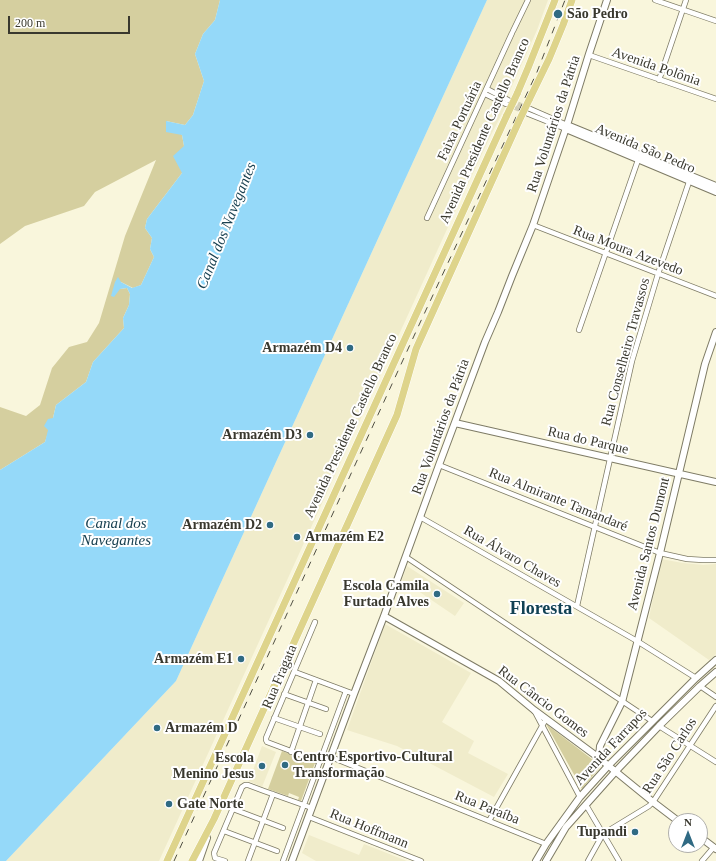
<!DOCTYPE html>
<meta charset="utf-8">
<style>
body{margin:0}
#map{position:relative;width:716px;height:861px;overflow:hidden;background:#f9f6dc;font-family:Georgia,serif}
canvas{display:block}
.north{position:absolute;left:668px;top:813px;width:40px;height:40px;box-sizing:border-box;background:#fff;border:1px solid #b0afab;border-radius:50%;rotate:0deg;font-size:11px;font-weight:700;line-height:16px;text-align:center;color:#39382e}
.north::after{content:'';display:block;margin:auto;width:14px;height:18px;background:#306a83;clip-path:polygon(50% 0,100% 100%,50% 72%,0 100%)}
.scale{position:absolute;left:8px;top:16px;width:122px;height:18px;box-sizing:border-box;border:2px solid #39382e;border-top:0;padding-left:5px;font-size:12px;line-height:14px;white-space:nowrap;color:#39382e;-webkit-text-stroke:3px #fff;paint-order:stroke}
</style>
<div id="map">
<canvas width="716" height="861"></canvas>
<div class="north">N</div>
<div class="scale">200 m</div>
</div>
<script>
const ctx = document.querySelector('canvas').getContext('2d');
ctx.lineJoin = 'round';
function paint(path, color) {
  ctx.fillStyle = color;
  ctx.fill(path, 'evenodd');
}
function shape(rows) {
  const path = new Path2D();
  for (const r of rows) {
    path.moveTo(r[0], r[1]);
    for (let i = 2; i < r.length; i += 2) path.lineTo(r[i], r[i + 1]);
  }
  return path;
}
function strokePath(path, color, width, dash) {
  ctx.strokeStyle = color;
  ctx.lineWidth = width;
  ctx.lineCap = dash ? 'butt' : 'round';
  ctx.setLineDash(dash || []);
  ctx.stroke(path);
}
function drawText(font, color, halo, rows, align = 'center') {
  ctx.font = font + ' Georgia,serif';
  ctx.lineWidth = 4;
  ctx.setLineDash([]);
  ctx.textBaseline = 'middle';
  ctx.strokeStyle = halo;
  ctx.fillStyle = color;
  for (const [text, x, y, turn = 0] of rows) {
    ctx.save();
    ctx.translate(x, y);
    ctx.rotate((+turn || 0) * Math.PI / 180);
    ctx.textAlign = isNaN(turn) ? turn : align;
    if (halo) ctx.strokeText(text, 0, 0);
    ctx.fillText(text, 0, 0);
    ctx.restore();
  }
}
paint(shape([
 [487,0,548,0,537,30,508,95,509,100,489,139,448,227,159,861,6,861,176,681],
 [661,559,683,563,703,565,716,564,716,654,709,660,649,618],
 [407,566,464,603,455,616,402,580],
 [385,624,471,673,442,722,474,741,468,753,508,774,494,797,397,746,347,730],
 [262,746,276,752,262,787,249,781],
 [309,835,359,855,364,844,407,861,316,861,302,853]
]), '#f0eccb');
paint(shape([
 [0,0,220,0,215,20,203,34,195,54,204,81,193,115,185,125,166,121,182,135,184,146,182,173,147,219,145,228,152,238,150,249,154,257,141,285,133,288,121,282,120,289,127,288,130,294,129,305,123,318,124,328,93,362,86,382,56,405,53,418,45,442,0,470,0,407,26,416,40,405,52,368,69,347,87,342,99,323,125,236,156,160,95,192,84,206,25,226,0,244],
 [546,724,601,766,582,789],
 [282,751,315,763,301,801,298,800,299,797,289,793,288,796,268,789]
]), '#d5cf9f');
paint(shape([
 [220,0,487,0,176,681,6,861,0,861,0,470,45,442,48,430,44,426,48,419,53,418,56,405,86,382,93,362,124,328,123,318,129,305,130,294,127,288,120,289,114,297,111,296,115,282,118,277,121,282,132,288,141,285,154,257,150,249,152,238,145,228,147,219,182,173,173,156,184,146,182,135,166,132,166,121,185,125,193,115,204,81,195,54,203,34,215,20]
]), '#95d9f9');
strokePath(shape([
 [512,101,527,108],
 [509,105,525,112]
]), '#d3d0b9', 4.5, [4.5, 2]);
const street = shape([
 [655,0,716,21],
 [513,31,528,0],
 [589,55,716,99],
 [659,80,686,0],
 [487,89,508,100],
 [485,94,506,104],
 [528,108,567,125],
 [526,113,566,129],
 [427,218,512,33],
 [533,225,716,296],
 [579,330,638,160],
 [439,465,660,553,687,559,703,560,716,560],
 [420,517,637,641,696,678],
 [406,557,652,721],
 [577,606,632,361,658,274,690,179],
 [315,622,266,738,266,740,267,742,320,762],
 [295,672,354,694],
 [700,686,716,697],
 [284,694,326,709],
 [534,710,580,797],
 [274,718,320,734],
 [659,726,716,762],
 [291,752,316,680],
 [331,757,546,844],
 [586,805,619,861],
 [233,809,283,828],
 [309,817,421,861],
 [489,821,546,719],
 [224,831,277,851],
 [225,861,215,858,214,853,242,787,245,785,248,785,264,791,312,808],
 [248,861,273,794],
 [283,861,346,691],
 [588,861,603,834,649,806,653,802,716,706],
 [702,861,714,847]
]);
const secondary = shape([
 [567,125,716,186],
 [566,129,716,192],
 [455,423,716,482],
 [384,616,499,681,534,710,599,758,653,802,678,821],
 [599,758,600,746,622,702,660,553,705,364,716,332],
 [700,837,716,849],
 [199,861,207,838],
 [292,861,354,694,384,616,439,465,485,342,498,312,512,276,533,225,567,125,589,54,607,0],
 [536,861,546,844,580,797,608,766,696,678,716,660],
 [546,861,566,827,615,772,659,726,700,686,716,672]
]);
const primary = shape([
 [517,94,528,68,555,0],
 [529,100,549,59,563,25,572,0],
 [167,861,507,115],
 [192,861,214,819,397,415,416,349,519,121]
]);
strokePath(street, '#7e7b65', 6);
strokePath(secondary, '#7e7b65', 8);
strokePath(primary, '#fff', 8);
strokePath(street, '#fff', 4.5);
strokePath(secondary, '#fff', 6);
strokePath(primary, '#ded48b', 7);
strokePath(shape([
 [174,861,419,325,537,72,565,0]
]), '#504f43', 1, [7, 7]);
const primaryBridge = shape([
 [507,115,517,94],
 [519,121,529,100]
]);
strokePath(primaryBridge, '#fff', 8, []);
strokePath(primaryBridge, '#ded48b', 7);
for (const [x, y, r, color] of [
 [558,14,5,"#306a83"],
 [350,348,4,"#306a83"],
 [310,435,4,"#306a83"],
 [270,525,4,"#306a83"],
 [297,537,4,"#306a83"],
 [437,594,4,"#306a83"],
 [241,659,4,"#306a83"],
 [157,728,4,"#306a83"],
 [285,765,4,"#306a83"],
 [262,766,4,"#306a83"],
 [169,804,4,"#306a83"],
 [635,832,4,"#306a83"]
]) {
  const dot = new Path2D();
  dot.arc(x, y, r, 0, 2 * Math.PI);
  ctx.fillStyle = color;
  ctx.fill(dot);
  strokePath(dot, '#fff', 1.5);
}
drawText('bold 14px', '#39382e', '#fff', [
 ["São Pedro",567,14,"left"],
 ["Armazém D4",342,348],
 ["Armazém D3",302,435],
 ["Armazém D2",262,525],
 ["Armazém E2",305,537,"left"],
 ["Escola Camila",429,586],
 ["Furtado Alves",429,602],
 ["Armazém E1",233,659],
 ["Armazém D",165,728,"left"],
 ["Centro Esportivo-Cultural",293,757,"left"],
 ["Transformação",293,773,"left"],
 ["Escola",254,758],
 ["Menino Jesus",254,774],
 ["Gate Norte",177,804,"left"],
 ["Tupandi",627,832]
], 'right');
drawText('14px', '#39382e', '#fff', [
 ["Avenida Polônia",656,67,19],
 ["Faixa Portuária",460,121,-65],
 ["Rua Voluntários da Pátria",554,124,-72],
 ["Avenida Presidente Castello Branco",485,131,-66],
 ["Avenida São Pedro",645,149,23],
 ["Rua Moura Azevedo",628,251,21],
 ["Rua Conselheiro Travassos",626,352,-75],
 ["Avenida Presidente Castello Branco",351,426,-65],
 ["Rua Voluntários da Pátria",441,427,-70],
 ["Rua do Parque",588,441,13],
 ["Rua Almirante Tamandaré",558,500,22],
 ["Avenida Santos Dumont",649,544,-76],
 ["Rua Álvaro Chaves",512,557,30],
 ["Rua Fragata",280,677,-67],
 ["Rua Câncio Gomes",543,702,37],
 ["Avenida Farrapos",611,747,-47],
 ["Rua São Carlos",670,756,-57],
 ["Rua Paraíba",487,808,22],
 ["Rua Hoffmann",369,829,22]
]);
drawText('italic 15px', '#194151', '#fff', [
 ["Canal dos Navegantes",227,226,-68],
 ["Canal dos",116,524],
 ["Navegantes",116,541]
]);
drawText('bold 18px', '#114154', '#fff', [
 ["Floresta",541,609]
]);
</script>
